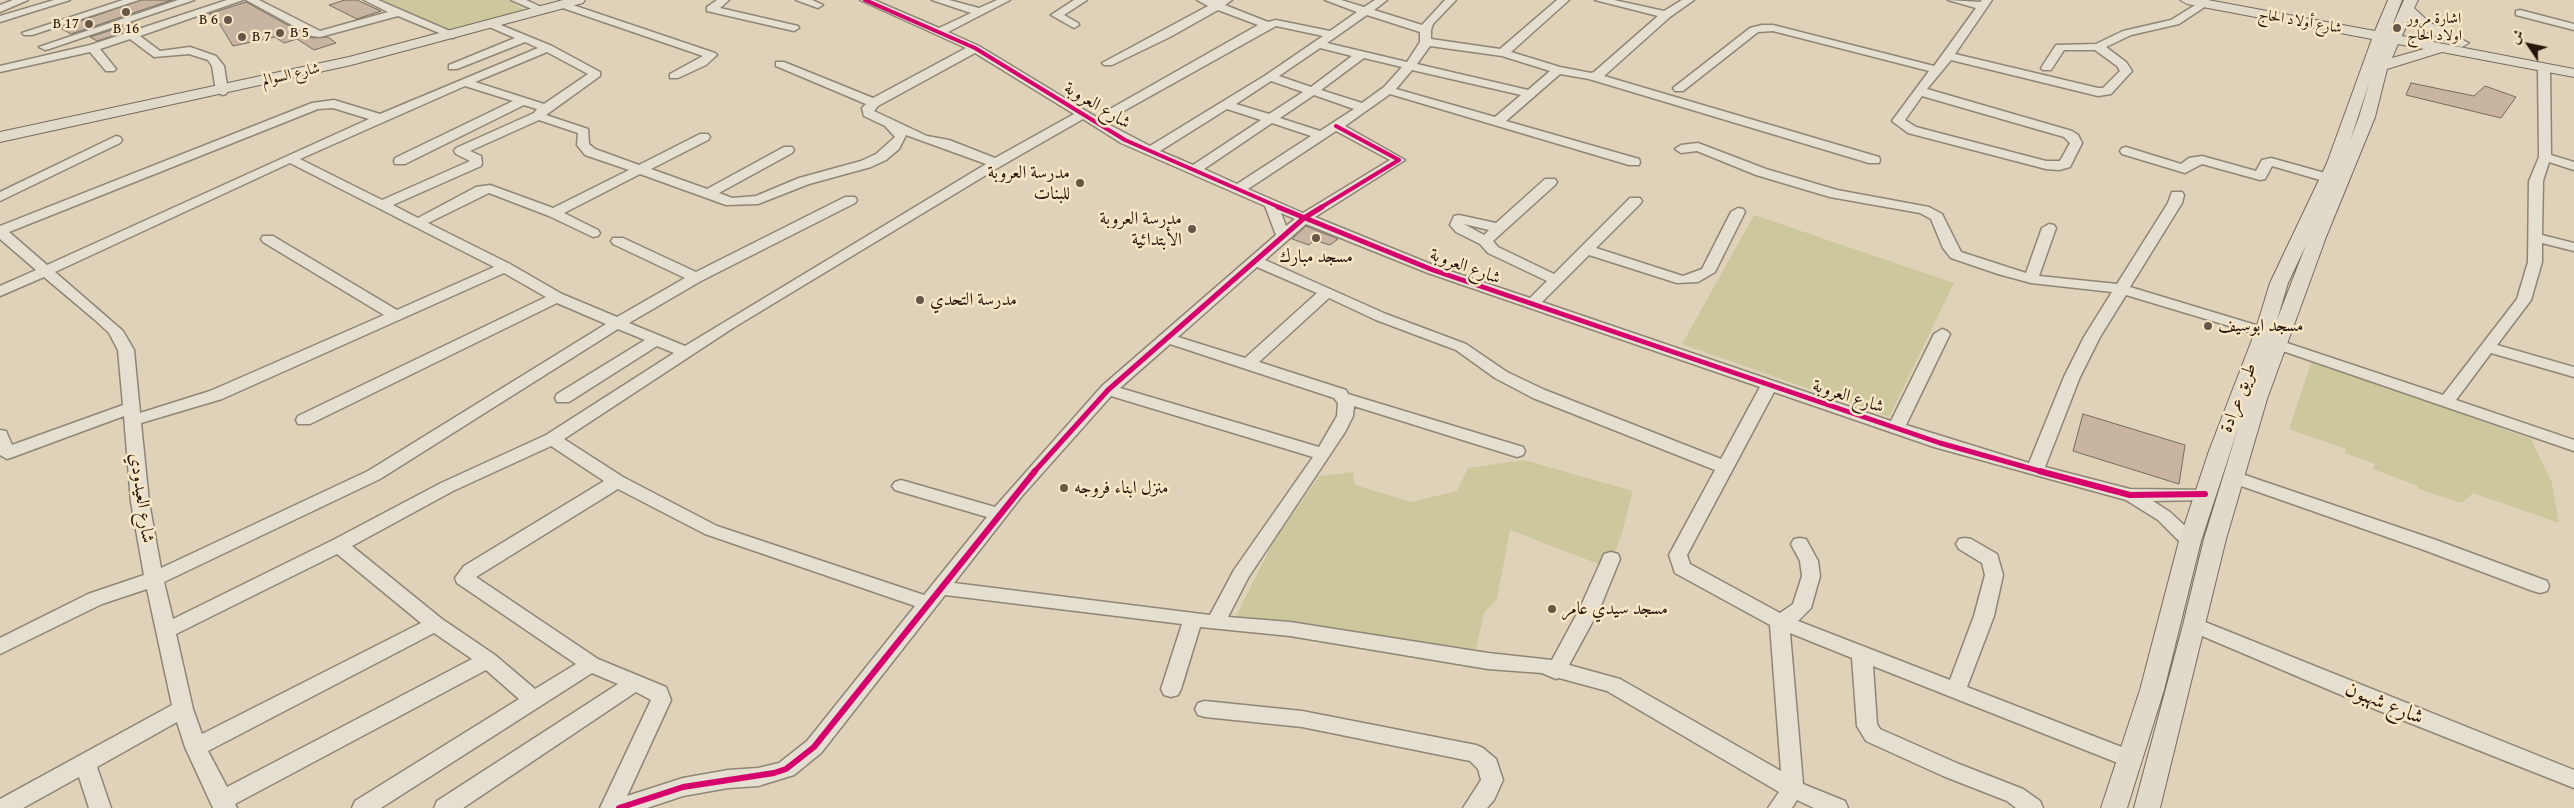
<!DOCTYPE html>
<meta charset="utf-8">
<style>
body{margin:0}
#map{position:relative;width:2574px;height:808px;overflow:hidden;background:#e0d2b8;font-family:"Gentium Book Plus",Amiri,serif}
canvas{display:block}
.north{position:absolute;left:2504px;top:20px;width:50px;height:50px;-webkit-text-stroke:4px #f6e6c6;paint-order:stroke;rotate:304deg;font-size:14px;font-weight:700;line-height:20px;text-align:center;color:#27140b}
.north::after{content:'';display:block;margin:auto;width:18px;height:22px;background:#27140b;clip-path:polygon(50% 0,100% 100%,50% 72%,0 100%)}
</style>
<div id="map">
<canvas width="2574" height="808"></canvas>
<div class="north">ش</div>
</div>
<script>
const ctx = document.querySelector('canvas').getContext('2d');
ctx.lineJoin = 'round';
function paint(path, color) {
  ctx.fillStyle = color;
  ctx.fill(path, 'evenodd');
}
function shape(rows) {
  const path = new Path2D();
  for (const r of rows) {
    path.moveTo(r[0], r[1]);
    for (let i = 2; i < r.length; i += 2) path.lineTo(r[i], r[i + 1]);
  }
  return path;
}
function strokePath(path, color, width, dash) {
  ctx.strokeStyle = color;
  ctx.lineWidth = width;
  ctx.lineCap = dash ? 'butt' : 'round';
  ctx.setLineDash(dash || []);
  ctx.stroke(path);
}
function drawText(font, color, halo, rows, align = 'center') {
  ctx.font = font + ' "Gentium Book Plus",Amiri,serif';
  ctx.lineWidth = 5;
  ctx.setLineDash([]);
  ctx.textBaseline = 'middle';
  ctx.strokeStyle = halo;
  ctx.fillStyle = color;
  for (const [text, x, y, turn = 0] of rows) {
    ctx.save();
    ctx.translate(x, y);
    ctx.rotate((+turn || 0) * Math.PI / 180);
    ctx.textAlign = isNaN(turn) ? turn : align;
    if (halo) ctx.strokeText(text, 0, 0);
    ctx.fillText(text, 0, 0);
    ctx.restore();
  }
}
paint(shape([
 [384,0,507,0,528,12,453,31,381,1],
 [1754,215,1954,283,1889,417,1682,344],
 [2312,360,2531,439,2552,483,2559,523,2473,493,2462,503,2418,489,2418,486,2373,469,2375,464,2345,453,2346,449,2289,429],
 [1524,460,1633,491,1621,536,1609,568,1510,530,1497,599,1484,613,1476,649,1234,620,1274,541,1319,476,1353,472,1355,485,1411,502,1457,491,1468,468]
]), '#ccc79c');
const building = shape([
 [141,0,172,0,71,34,60,28,141,0],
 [345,0,357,0,381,11,357,19,329,5,345,0],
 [246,2,311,38,328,37,336,43,314,50,297,39,284,43,275,37,233,46,219,23,209,14,246,2],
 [136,22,138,23,134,24,139,27,97,41,90,37,136,22],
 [2411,83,2474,96,2485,86,2516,97,2501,118,2406,95,2411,83],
 [1306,226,1338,239,1330,245,1314,240,1309,245,1292,239,1306,226],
 [2083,414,2185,445,2179,484,2073,451,2083,414]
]);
paint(building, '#c9b4a1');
strokePath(building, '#756b5e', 1);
const minor = shape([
 [13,0,28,0,0,12,0,5,13,0],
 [54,0,70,0,0,22,0,16,54,0],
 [123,0,139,0,32,35,24,35,22,33,123,0],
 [178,0,194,0,49,49,45,50,39,47,178,0],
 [227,0,243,0,140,36,160,51,190,47,216,56,224,66,228,91,226,94,222,95,216,91,212,66,208,60,189,54,154,57,130,39,100,49,116,69,114,71,106,71,90,52,0,72,0,66,90,45,227,0],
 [246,0,259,0,320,31,388,12,364,0,378,0,459,35,453,38,449,37,398,16,320,37,312,36,246,0],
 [511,0,526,0,548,10,547,12,539,12,511,0],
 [717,0,729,0,720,8,798,26,799,28,794,31,707,11,707,7,717,0],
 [796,0,812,0,823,5,818,8,796,0],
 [860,0,874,0,939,28,971,13,932,0,949,0,979,8,997,0,1010,0,948,32,979,46,1096,117,1258,25,1218,10,1170,37,1112,65,1104,65,1102,63,1208,6,1197,0,1232,0,1225,5,1268,22,1276,20,1330,31,1357,12,1325,0,1341,0,1364,7,1375,0,1387,0,1374,10,1422,25,1445,0,1456,0,1433,24,1431,30,1431,39,1500,49,1557,0,1569,0,1511,52,1560,67,1591,73,1594,72,1658,16,1595,0,1614,0,1664,11,1682,0,1694,0,1670,17,1604,76,1879,157,1880,160,1879,163,1869,163,1589,79,1560,74,1506,121,1639,159,1640,162,1639,165,1629,165,1390,94,1345,126,1405,160,1315,217,1438,267,1530,298,1547,281,1488,253,1480,244,1456,232,1450,225,1454,216,1459,215,1496,223,1545,179,1555,179,1557,182,1555,185,1493,241,1498,247,1554,274,1630,198,1640,198,1642,201,1640,204,1596,248,1683,276,1702,269,1731,212,1738,208,1743,209,1745,212,1715,272,1698,282,1677,283,1589,255,1542,302,1891,421,1934,334,1942,329,1947,331,1950,334,1906,425,2029,463,2064,377,2084,337,2112,292,2031,283,1998,274,1951,258,1943,248,1931,219,1920,213,1830,197,1756,175,1697,151,1681,153,1675,149,1681,145,1698,143,1766,169,1837,190,1929,207,1942,214,1961,252,2026,273,2042,228,2049,224,2054,225,2056,228,2039,276,2117,284,2168,203,2172,192,2182,192,2184,195,2182,203,2130,287,2269,329,2272,332,2269,335,2259,335,2126,295,2100,337,2080,377,2045,467,2130,489,2211,490,2214,494,2211,498,2205,500,2153,501,2170,512,2196,536,2199,541,2196,546,2190,547,2184,546,2158,520,2126,500,1934,447,1774,392,1687,555,1690,564,1780,613,1793,604,1802,576,1800,561,1791,544,1794,539,1800,538,1806,539,1818,561,1820,576,1811,608,1798,621,1950,680,1974,616,1985,575,1982,563,1959,549,1956,544,1959,539,1965,538,1971,539,1997,554,2003,575,1994,616,1967,687,2137,753,2141,759,2137,765,2130,768,2123,765,1873,666,1877,724,1880,729,1959,764,2023,789,2040,801,2043,808,2016,808,2007,801,1943,776,1866,741,1857,726,1852,658,1790,633,1803,784,1845,801,1848,808,1814,808,1797,800,1792,808,1768,808,1779,792,1607,691,1559,678,1556,679,1542,673,1488,669,1290,636,1200,627,1181,689,1178,695,1171,697,1164,695,1161,689,1182,624,945,595,821,753,794,775,758,786,728,788,683,796,647,808,600,808,651,700,636,692,463,808,434,808,437,801,618,684,592,673,381,808,352,808,355,801,519,699,486,670,235,804,237,808,213,808,185,747,177,722,97,767,111,808,89,808,79,777,23,808,0,808,0,799,172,705,147,589,102,604,0,654,0,638,88,594,144,575,131,502,124,416,13,457,7,459,0,455,0,430,6,431,12,445,123,405,118,350,109,333,95,320,44,277,0,296,0,286,36,270,0,239,0,226,312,103,334,100,380,114,538,48,525,42,457,69,449,69,449,65,515,38,487,26,486,24,491,21,552,46,600,72,600,76,546,115,588,129,589,144,595,149,639,165,700,134,708,134,710,137,708,140,651,169,707,189,784,147,792,147,794,150,792,153,719,193,732,198,756,196,799,178,861,161,876,154,895,137,885,126,864,116,862,108,866,104,776,66,776,62,784,62,873,98,966,48,860,0],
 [1367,15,1420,32,1420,42,1407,62,1327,43,1367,15],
 [1276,26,1323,36,1266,75,1150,146,1104,122,1276,26],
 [1430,46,1502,56,1550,71,1528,90,1417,64,1430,46],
 [1320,48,1352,56,1311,87,1279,76,1320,48],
 [547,52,588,74,544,104,475,82,547,52],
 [975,53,1074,114,995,158,949,140,927,136,874,111,878,106,975,53],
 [1364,58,1402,67,1384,87,1362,103,1321,90,1364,58],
 [1412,70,1521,95,1495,117,1396,89,1412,70],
 [1271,81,1303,92,1269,114,1236,104,1271,81],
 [465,86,513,101,395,158,394,161,395,164,405,164,524,105,537,109,534,113,456,148,454,151,456,154,470,161,382,200,300,159,465,86],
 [1314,95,1354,109,1320,131,1280,118,1314,95],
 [333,108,369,119,47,265,9,232,318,109,333,108],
 [1227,109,1261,120,1193,165,1160,151,1227,109],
 [1083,119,1121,143,1265,206,1276,235,1102,386,995,507,901,480,895,482,892,486,895,490,987,517,924,595,717,526,623,477,564,439,733,328,1001,166,1083,119],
 [539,120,578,133,577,145,585,155,629,170,553,208,490,185,476,187,418,218,393,205,481,166,482,163,481,156,470,151,539,120],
 [1272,123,1311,136,1237,184,1204,169,1272,123],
 [1336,131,1390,160,1303,213,1248,189,1336,131],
 [906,135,986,164,685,346,629,323,701,281,855,203,857,200,855,197,845,197,696,272,623,238,613,238,611,241,613,244,685,278,617,317,562,294,510,264,428,223,489,193,549,216,593,237,598,236,600,233,598,230,564,213,640,174,726,205,758,204,809,184,871,167,886,160,899,149,906,135],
 [290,163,494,267,397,310,273,236,263,236,261,239,263,242,384,315,210,391,140,413,134,350,123,331,55,272,290,163],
 [1281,213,1295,219,1286,226,1281,213],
 [1306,224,1428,273,1760,387,1721,459,1545,390,1507,372,1466,344,1386,314,1265,260,1306,224],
 [1464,224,1489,230,1484,235,1464,224],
 [1257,267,1317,293,1245,358,1178,337,1257,267],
 [504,273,546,297,298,416,296,420,298,424,310,424,557,303,606,324,368,471,161,568,149,502,141,423,222,399,504,273],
 [1329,298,1376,320,1456,350,1495,378,1533,398,1715,470,1669,555,1675,573,1770,625,1781,771,1620,679,1569,665,1600,608,1620,559,1618,554,1611,552,1604,554,1602,559,1580,608,1552,660,1488,653,1290,622,1228,617,1248,578,1345,432,1353,416,1354,406,1517,457,1523,455,1525,451,1523,447,1348,394,1346,390,1259,362,1329,298],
 [618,329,645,340,557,394,555,398,557,402,569,402,657,346,674,353,546,435,441,483,333,540,173,619,164,582,380,479,618,329],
 [1170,344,1334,398,1338,403,1337,416,1319,447,1120,388,1170,344],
 [1111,396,1313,457,1234,570,1210,615,954,583,1022,496,1111,396],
 [551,446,604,481,464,566,455,578,457,583,576,664,535,689,495,655,442,619,352,546,453,491,551,446],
 [618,489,705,534,915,606,807,741,779,763,758,768,728,770,683,778,627,796,671,700,666,687,598,659,476,577,618,489],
 [337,554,421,623,202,734,193,709,176,634,337,554],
 [434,633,472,659,227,787,208,751,434,633],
 [1074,0,1087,0,1064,15,1078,23,1079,25,1074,28,1051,15,1074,0],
 [1948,0,1980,2,1982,0,1992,0,1955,54,2098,88,2103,88,2120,71,2117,66,2095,50,2064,50,2051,70,2043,70,2041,68,2056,45,2096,44,2123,31,2171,20,2200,2,2204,1,2209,4,2179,24,2131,35,2106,47,2126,62,2132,71,2111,94,2098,96,1951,60,1927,89,2072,131,2078,135,2082,143,2070,167,2059,170,2046,169,1908,133,1892,121,1929,71,1773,31,1758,32,1683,91,1675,91,1673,88,1750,28,1762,25,1773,25,1934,66,1976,8,1948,0],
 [1922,96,2064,137,2070,143,2060,161,2046,161,1916,127,1905,120,1922,96],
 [561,1,715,53,717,55,706,65,678,78,670,78,670,74,703,56,557,6,556,4,561,1],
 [2520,10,2574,24,2574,30,2516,15,2516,11,2520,10],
 [2544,65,2550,68,2551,155,2574,162,2574,170,2549,162,2543,181,2542,235,2574,243,2574,251,2542,243,2542,262,2531,300,2497,345,2574,367,2574,377,2491,353,2456,400,2574,440,2574,451,2274,348,2271,345,2274,342,2284,342,2443,395,2517,299,2528,262,2529,181,2539,157,2538,68,2544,65],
 [116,136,120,137,122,140,120,143,0,201,0,192,116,136],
 [2126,147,2181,164,2189,158,2202,156,2256,171,2262,160,2271,158,2332,175,2334,178,2327,182,2272,166,2265,179,2260,180,2202,164,2185,173,2122,154,2120,151,2122,148,2126,147],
 [2233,471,2436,540,2547,581,2549,586,2547,591,2540,593,2533,591,2424,550,2227,481,2224,477,2227,473,2233,471],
 [2195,618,2574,770,2574,788,2372,708,2188,630,2185,625,2188,620,2195,618],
 [1205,701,1302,711,1476,745,1483,748,1496,759,1503,780,1494,800,1487,808,1463,808,1481,780,1478,769,1470,761,1302,727,1205,717,1198,715,1195,709,1198,703,1205,701]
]);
const major = shape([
 [563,0,585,0,583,3,351,65,0,142,0,132,349,57,563,0],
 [2180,0,2208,0,2375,31,2388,0,2402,0,2389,34,2404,0,2418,0,2414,8,2429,22,2469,43,2462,47,2457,46,2419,28,2409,19,2402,36,2574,69,2574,77,2442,52,2387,69,2375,117,2326,237,2267,399,2226,539,2160,808,2134,808,2183,625,2204,539,2239,425,2201,541,2164,690,2127,808,2101,808,2140,690,2179,541,2209,451,2255,332,2270,283,2327,163,2372,39,2187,4,2180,0],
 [2398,44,2424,49,2392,58,2398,44],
 [2370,80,2359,117,2350,141,2370,80],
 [2306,245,2277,320,2288,283,2306,245]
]);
strokePath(minor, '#8f8575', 3);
strokePath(major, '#756b5e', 2);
paint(minor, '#e5dfd2');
paint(major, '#e1d9ca');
strokePath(shape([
 [865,0,975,48,1125,140,1281,208],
 [1320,208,1399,160,1336,126]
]), '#d6006c', 4);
strokePath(shape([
 [1278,207,1433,270,1940,443,2043,472],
 [1034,472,1108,390,1304,218,1322,207]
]), '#d6006c', 5);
strokePath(shape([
 [2039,471,2130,495,2205,494],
 [619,808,683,787,774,773,786,769,814,747,1035,471]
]), '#d6006c', 6);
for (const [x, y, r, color] of [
 [126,12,5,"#685648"],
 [228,20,5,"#685648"],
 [89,24,5,"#685648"],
 [2397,28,5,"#685648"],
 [280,33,5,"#685648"],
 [242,37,5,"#685648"],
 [1080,183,5,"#685648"],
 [1192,229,5,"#685648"],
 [1316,238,5,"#685648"],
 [920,300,5,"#685648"],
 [2208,326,5,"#685648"],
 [1064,488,5,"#685648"],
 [1552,609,5,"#685648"]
]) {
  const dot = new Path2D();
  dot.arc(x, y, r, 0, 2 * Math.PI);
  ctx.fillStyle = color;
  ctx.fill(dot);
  strokePath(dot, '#f6e6c6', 2);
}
drawText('15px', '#27140b', '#f6e6c6', [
 ["اشارة مرور",2407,19],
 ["اولاد الحاج",2407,36],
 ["B 6",218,20,"right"],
 ["B 17",79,24,"right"],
 ["B 16",126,29,"center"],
 ["B 5",290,33],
 ["B 7",252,37]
], 'left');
drawText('15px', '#27140b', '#f6e6c6', [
 ["شارع أولاد الحاج",2300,22,10],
 ["شارع السوالم",291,75,-13]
]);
drawText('18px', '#27140b', '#f6e6c6', [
 ["شارع العروبة",1097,106,31],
 ["شارع العروبة",1465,267,20],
 ["شارع العروبة",1848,397,18],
 ["طريق عرادة",2239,398,-69],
 ["شارع العيدودي",141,498,82]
]);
drawText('18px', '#27140b', '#f6e6c6', [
 ["مدرسة العروبة",1070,173,"right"],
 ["للبنات",1070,194,"right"],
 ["مدرسة العروبة",1182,219,"right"],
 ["الأبتدائية",1182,240,"right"],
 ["مسجد مبارك",1316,257,"center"],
 ["مدرسة التحدي",930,300],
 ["مسجد ابوسيف",2218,326],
 ["منزل ابناء فروجه",1074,488],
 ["مسجد سيدي عامر",1562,609]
], 'left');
drawText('21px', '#27140b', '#f6e6c6', [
 ["شارع شهبون",2384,704,22]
]);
</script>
